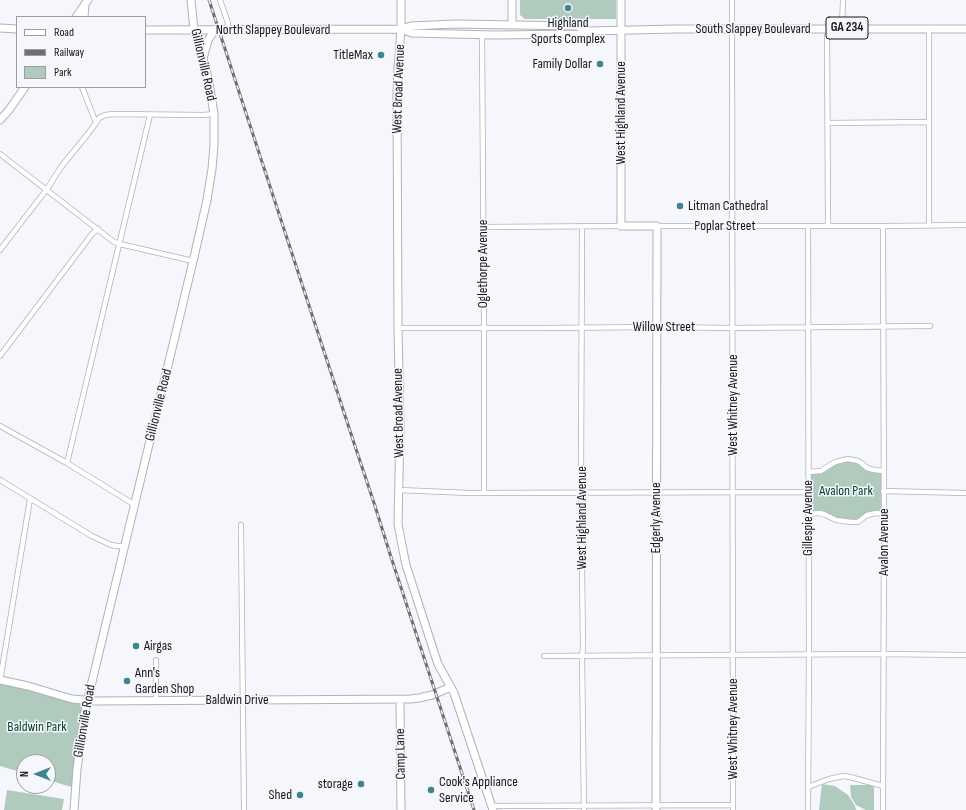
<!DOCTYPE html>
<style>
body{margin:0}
#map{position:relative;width:966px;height:810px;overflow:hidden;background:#f6f7fc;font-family:"Sofia Sans Condensed",sans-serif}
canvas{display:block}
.legend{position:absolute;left:16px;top:16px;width:130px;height:72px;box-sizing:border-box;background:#f6f7fc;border:1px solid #9d9da1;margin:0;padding:5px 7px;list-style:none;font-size:12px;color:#171719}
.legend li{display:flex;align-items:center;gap:8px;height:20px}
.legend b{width:20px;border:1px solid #9d9da1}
.north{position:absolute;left:16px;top:754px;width:40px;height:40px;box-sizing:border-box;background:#f6f7fc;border:1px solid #9d9da1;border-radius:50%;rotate:270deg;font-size:11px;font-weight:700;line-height:16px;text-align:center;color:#171719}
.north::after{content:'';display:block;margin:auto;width:14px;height:18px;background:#3e848f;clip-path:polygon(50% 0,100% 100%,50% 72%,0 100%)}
</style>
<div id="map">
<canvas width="966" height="810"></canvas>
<ul class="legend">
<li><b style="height:5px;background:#fff"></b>Road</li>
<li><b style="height:5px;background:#6f6f73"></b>Railway</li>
<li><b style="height:11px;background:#b1cabe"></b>Park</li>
</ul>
<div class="north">N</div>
</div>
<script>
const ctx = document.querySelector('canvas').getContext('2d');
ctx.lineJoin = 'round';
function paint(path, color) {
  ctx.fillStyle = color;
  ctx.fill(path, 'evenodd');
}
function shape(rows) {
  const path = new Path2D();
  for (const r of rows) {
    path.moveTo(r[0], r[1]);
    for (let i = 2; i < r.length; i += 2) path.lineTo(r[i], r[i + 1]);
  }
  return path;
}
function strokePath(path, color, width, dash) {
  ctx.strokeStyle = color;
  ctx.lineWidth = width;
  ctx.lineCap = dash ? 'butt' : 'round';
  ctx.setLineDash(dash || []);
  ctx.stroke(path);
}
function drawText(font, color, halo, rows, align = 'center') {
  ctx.font = font + ' "Sofia Sans Condensed",sans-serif';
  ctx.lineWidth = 3;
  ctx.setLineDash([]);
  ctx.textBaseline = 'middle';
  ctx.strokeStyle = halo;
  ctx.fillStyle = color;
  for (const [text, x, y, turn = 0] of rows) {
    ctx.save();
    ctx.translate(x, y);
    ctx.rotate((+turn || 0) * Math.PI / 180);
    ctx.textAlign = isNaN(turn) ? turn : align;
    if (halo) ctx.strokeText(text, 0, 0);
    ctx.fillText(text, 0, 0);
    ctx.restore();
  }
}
paint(shape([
 [520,0,616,0,616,19,525,19,520,15],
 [853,460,883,472,883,513,876,512,858,521,842,521,827,514,809,513,809,472,821,471,836,463],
 [0,681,87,701,75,788,48,780,48,762,24,762,24,773,0,766],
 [822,784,835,786,848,795,852,801,855,806,856,810,819,810],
 [850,785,872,785,874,788,874,810,866,810,856,805,851,797],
 [7,790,64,799,62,810,4,810]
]), '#b1cabe');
const street = shape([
 [220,0,228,23,227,30],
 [732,0,733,810],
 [842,28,843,0],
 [929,28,929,225],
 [827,29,828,226],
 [482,35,484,328,484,492],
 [96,123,99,118,105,115,113,114,203,115,214,114],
 [828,123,929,122],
 [0,154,114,242,120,244,193,261],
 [657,226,889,226,966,225],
 [808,226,809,655,808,810],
 [883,226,883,234,884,524,883,810],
 [483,227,621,226],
 [582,227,581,485,583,648,582,656,584,810],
 [0,250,47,189,61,167,87,135,96,123,82,87],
 [398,328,545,328,657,327,732,328,930,326],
 [0,356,92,234,98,229],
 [0,426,67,463,135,505],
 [67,463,150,115],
 [808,472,821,471,835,462,848,459,858,461,861,463,867,468,874,470,883,471],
 [0,480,92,536,111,545,125,547],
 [399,490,469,493,808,492],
 [883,491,966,493],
 [808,514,820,513,826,515,836,520,851,522,858,522,867,515,876,513,884,514],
 [241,525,244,810],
 [544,656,883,654,966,655],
 [156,660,156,700],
 [0,681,30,499],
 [808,787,829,779,843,776,850,777,883,786],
 [492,806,733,805]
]);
const secondary = shape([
 [401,0,401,29,398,69,397,94,398,328,400,425,398,524,401,540,406,565,435,655,438,664,454,693,493,810],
 [621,0,621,226,657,226,656,810],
 [76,17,88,0],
 [0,680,28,686,72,699,95,701,410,699,419,698,432,695,451,687],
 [400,699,401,810],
 [74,810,77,769,85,711,195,253,207,200,212,169,214,145,214,114,209,82,203,59,194,30,191,0]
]);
const primary = shape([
 [512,0,512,25],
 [84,17,85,4],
 [0,28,17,29],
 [401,29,411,26,455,24,578,26,588,31],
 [145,30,401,29,412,33,495,35,579,34,588,31,676,29,966,29],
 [203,59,208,40,215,30],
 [0,120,9,110,25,87]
]);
strokePath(street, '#b1b2b7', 6);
strokePath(secondary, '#b1b2b7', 9);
strokePath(primary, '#b1b2b7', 9);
strokePath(street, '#fff', 4.5);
strokePath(secondary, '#fff', 7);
strokePath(primary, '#fff', 7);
const rail = shape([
 [209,0,354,443,375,506,390,554,474,810]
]);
strokePath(rail, '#6f6f73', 3);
strokePath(rail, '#f6f7fc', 1.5, [4.5]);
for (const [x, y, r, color] of [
 [568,8,4,"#3e848f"],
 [381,55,4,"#3e848f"],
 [600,64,4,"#3e848f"],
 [680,206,4,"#3e848f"],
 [136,646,4,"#3e848f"],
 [127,681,4,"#3e848f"],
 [361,784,4,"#3e848f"],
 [431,790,4,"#3e848f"],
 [300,795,4,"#3e848f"]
]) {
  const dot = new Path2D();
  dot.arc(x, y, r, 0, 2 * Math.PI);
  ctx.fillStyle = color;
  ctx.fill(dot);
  strokePath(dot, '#f6f7fc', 1.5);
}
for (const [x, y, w] of [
 [847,28,42]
]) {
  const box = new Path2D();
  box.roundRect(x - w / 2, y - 11, w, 22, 3);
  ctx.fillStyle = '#f6f7fc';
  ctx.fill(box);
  strokePath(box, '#171719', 1);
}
drawText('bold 13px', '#171719', null, [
 ["GA 234",847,28]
]);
drawText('14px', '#171719', '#f6f7fc', [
 ["Highland",568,23,"center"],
 ["Sports Complex",568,39,"center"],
 ["TitleMax",373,55],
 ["Family Dollar",592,64],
 ["Litman Cathedral",688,206,"left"],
 ["Airgas",144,646,"left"],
 ["Ann's",135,673,"left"],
 ["Garden Shop",135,689,"left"],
 ["Cook's Appliance",439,782,"left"],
 ["Service",439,798,"left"],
 ["storage",353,784],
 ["Shed",292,795]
], 'right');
drawText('14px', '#171719', '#f6f7fc', [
 ["South Slappey Boulevard",753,29],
 ["North Slappey Boulevard",273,30],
 ["Gillionville Road",203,65,77],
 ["West Broad Avenue",399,89,-88],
 ["West Highland Avenue",621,113,-90],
 ["Poplar Street",725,226],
 ["Oglethorpe Avenue",483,264,-90],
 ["Willow Street",664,327],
 ["Gillionville Road",159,405,-76],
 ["West Whitney Avenue",733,405,-90],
 ["West Broad Avenue",399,413,-91],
 ["West Highland Avenue",582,518,-90],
 ["Edgerly Avenue",656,518,-90],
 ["Gillespie Avenue",808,518,-90],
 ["Avalon Avenue",884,542,-90],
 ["Baldwin Drive",237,700],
 ["Gillionville Road",85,721,-80],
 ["West Whitney Avenue",733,729,-90],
 ["Camp Lane",401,754,-91]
]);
drawText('14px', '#013c29', '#f6f7fc', [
 ["Avalon Park",846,491],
 ["Baldwin Park",37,727]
]);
</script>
